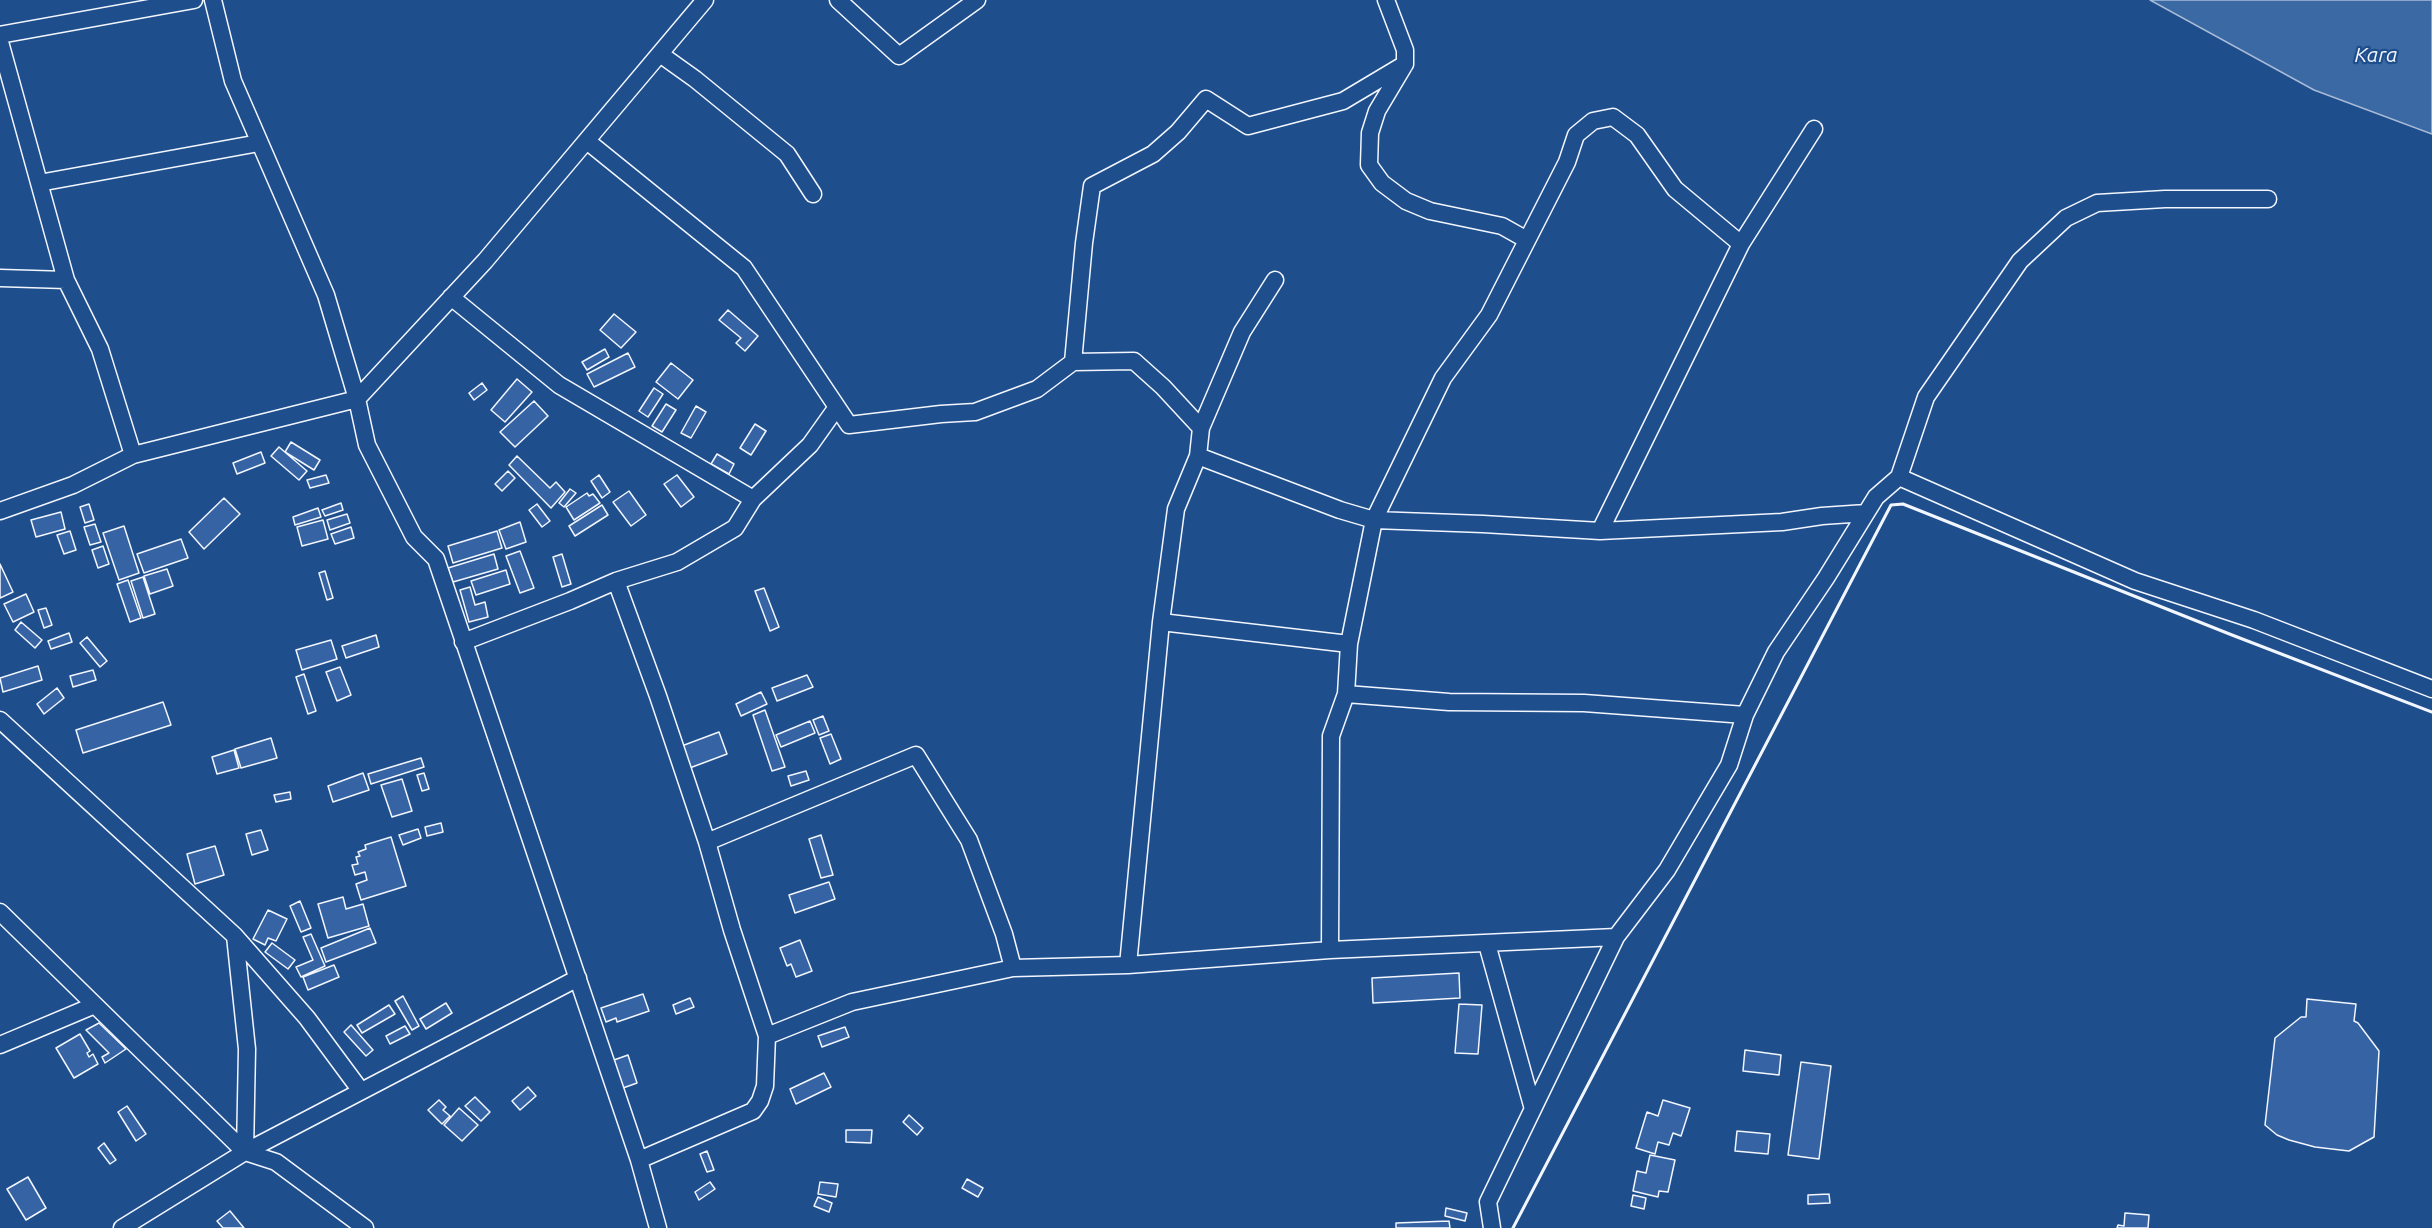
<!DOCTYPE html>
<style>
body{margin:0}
canvas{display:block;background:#1f4e8c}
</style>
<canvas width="2432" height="1228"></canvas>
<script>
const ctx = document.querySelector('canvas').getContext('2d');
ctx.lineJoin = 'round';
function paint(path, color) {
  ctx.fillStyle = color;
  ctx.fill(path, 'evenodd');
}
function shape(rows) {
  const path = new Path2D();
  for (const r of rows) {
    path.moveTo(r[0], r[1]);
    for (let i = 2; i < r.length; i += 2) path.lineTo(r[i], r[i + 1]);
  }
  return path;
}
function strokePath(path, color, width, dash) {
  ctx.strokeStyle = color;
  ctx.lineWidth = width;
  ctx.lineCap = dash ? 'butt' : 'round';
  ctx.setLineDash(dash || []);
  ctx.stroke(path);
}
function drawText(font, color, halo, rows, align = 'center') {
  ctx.font = font + ' Ubuntu,sans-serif';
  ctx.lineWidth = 4.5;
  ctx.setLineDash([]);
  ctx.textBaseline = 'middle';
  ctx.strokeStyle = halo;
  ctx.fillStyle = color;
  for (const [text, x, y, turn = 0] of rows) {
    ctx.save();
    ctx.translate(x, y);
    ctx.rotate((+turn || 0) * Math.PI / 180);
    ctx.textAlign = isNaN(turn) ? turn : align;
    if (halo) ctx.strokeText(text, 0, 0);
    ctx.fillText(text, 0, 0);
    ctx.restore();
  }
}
const water = shape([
 [2150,0,2432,0,2432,134,2314,90,2150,0]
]);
paint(water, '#3b69a3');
strokePath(water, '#a8bbd7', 1.5);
const building = shape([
 [728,310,758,336,745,351,736,343,741,338,719,320,728,310],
 [614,314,636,332,621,348,600,330,614,314],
 [605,349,609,357,587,370,582,362,605,349],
 [628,353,635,367,594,387,587,374,628,353],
 [671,363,693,380,678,399,656,382,671,363],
 [517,379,532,392,505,422,491,410,517,379],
 [482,383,487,390,474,400,469,393,482,383],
 [654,388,663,394,648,417,639,411,654,388],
 [534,401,548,416,515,447,500,432,534,401],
 [666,404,676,410,662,432,652,426,666,404],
 [696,406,706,412,691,438,681,433,696,406],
 [755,424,766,431,751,455,740,448,755,424],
 [291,442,320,460,314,470,285,452,291,442],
 [279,447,307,471,299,480,271,456,279,447],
 [261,452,265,463,237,474,233,463,261,452],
 [717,454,734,464,729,474,711,464,717,454],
 [517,456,550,488,556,482,565,492,551,508,509,465,517,456],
 [508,471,515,478,502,491,495,484,508,471],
 [326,475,329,483,310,488,307,480,326,475],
 [599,475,610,492,602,498,591,481,599,475],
 [677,475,694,497,681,507,664,484,677,475],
 [570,489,576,493,564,507,559,503,570,489],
 [629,491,646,515,631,526,613,502,629,491],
 [587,493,589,496,593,494,600,503,574,520,566,507,587,493],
 [224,498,240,514,204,549,189,532,224,498],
 [341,503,343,510,325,516,322,510,341,503],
 [89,504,94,520,85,523,80,507,89,504],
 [537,504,550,521,542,527,529,510,537,504],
 [602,505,608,515,575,536,569,526,602,505],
 [318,508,321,517,295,525,293,517,318,508],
 [61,512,65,529,36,537,31,520,61,512],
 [347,514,350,523,330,530,327,520,347,514],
 [323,520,328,539,302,546,297,527,323,520],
 [520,522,526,542,506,549,499,530,520,522],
 [95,524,101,542,90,545,84,527,95,524],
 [124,526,139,573,119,580,103,533,124,526],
 [351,527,354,538,335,544,331,534,351,527],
 [70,531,76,550,64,554,57,535,70,531],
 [497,531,502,548,453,563,448,546,497,531],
 [181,539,188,558,144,573,137,554,181,539],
 [103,546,109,564,98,568,92,550,103,546],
 [520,551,534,588,520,593,506,556,520,551],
 [494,554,498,569,453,582,448,568,494,554],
 [562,554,571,584,562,587,553,557,562,554],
 [0,564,13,592,0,598,0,564],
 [167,569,173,586,150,594,144,576,167,569],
 [506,570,510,584,476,595,471,581,506,570],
 [325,571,333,598,327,600,319,573,325,571],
 [143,577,155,614,143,618,131,581,143,577],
 [128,580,141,618,130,622,117,584,128,580],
 [470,587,475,605,485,602,488,617,469,622,460,590,470,587],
 [764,588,779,627,770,631,755,591,764,588],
 [26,594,34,612,13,622,4,604,26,594],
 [46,608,52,625,44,628,38,610,46,608],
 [21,622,42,640,35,648,15,630,21,622],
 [69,633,72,642,51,649,48,641,69,633],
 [376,635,379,647,346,658,342,646,376,635],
 [87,637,107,661,100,667,80,643,87,637],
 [331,640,337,659,302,670,296,650,331,640],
 [38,666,42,680,3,692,0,678,38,666],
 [340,667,351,695,337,701,326,672,340,667],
 [93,670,96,680,73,687,70,676,93,670],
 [304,674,316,711,308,714,296,677,304,674],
 [807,675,813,687,777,701,772,688,807,675],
 [57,688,64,698,44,714,37,704,57,688],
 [761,692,767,704,741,716,736,704,761,692],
 [163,702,171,725,83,753,76,730,163,702],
 [765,710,785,767,772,771,753,715,765,710],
 [823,716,829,731,819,735,813,720,823,716],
 [810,721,815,733,781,747,776,735,810,721],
 [719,732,727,754,687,769,679,747,719,732],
 [831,734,841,759,830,764,820,738,831,734],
 [271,738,277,758,241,768,235,749,271,738],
 [234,750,239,768,217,774,212,757,234,750],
 [421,758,424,767,371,784,368,774,421,758],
 [806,771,809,780,791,786,788,776,806,771],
 [363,773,369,790,333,802,328,786,363,773],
 [424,773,429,789,422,791,417,775,424,773],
 [402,779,412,811,392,817,381,785,402,779],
 [290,792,291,799,276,802,274,795,290,792],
 [441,823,443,832,427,836,425,827,441,823],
 [418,829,421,838,403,845,399,835,418,829],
 [261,830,268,850,252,855,246,834,261,830],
 [821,835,833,875,821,878,809,839,821,835],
 [391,837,406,886,361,900,356,884,367,880,365,872,355,875,352,865,358,864,356,857,360,856,358,852,366,849,365,845,391,837],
 [215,846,224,875,195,884,187,854,215,846],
 [829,882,835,899,795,913,789,895,829,882],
 [343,897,346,909,363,904,369,926,328,938,318,904,343,897],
 [300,901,311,928,301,932,290,906,300,901],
 [268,910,287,919,276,941,268,938,265,945,253,939,268,910],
 [370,928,376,943,326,962,321,948,370,928],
 [311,934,325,966,301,977,296,967,313,960,303,937,311,934],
 [800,940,812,971,796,977,791,964,787,966,780,948,800,940],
 [272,943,295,960,288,969,265,952,272,943],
 [334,965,339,977,308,990,303,977,334,965],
 [1459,973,1460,998,1373,1003,1372,978,1459,973],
 [643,994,649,1011,617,1022,616,1018,606,1022,601,1008,643,994],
 [403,996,419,1026,412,1030,395,1001,403,996],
 [690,998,694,1007,676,1014,673,1005,690,998],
 [2307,999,2356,1004,2354,1021,2358,1023,2379,1051,2374,1137,2349,1151,2315,1147,2289,1140,2277,1135,2265,1125,2275,1038,2301,1017,2306,1017,2307,999],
 [446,1003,452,1013,426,1029,420,1019,446,1003],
 [1459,1004,1482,1005,1478,1054,1455,1053,1459,1004],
 [389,1005,395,1014,362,1033,357,1025,389,1005],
 [99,1023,126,1049,105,1063,102,1057,109,1053,86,1030,99,1023],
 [351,1025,373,1050,366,1056,344,1032,351,1025],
 [405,1026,410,1034,390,1044,386,1036,405,1026],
 [845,1027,849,1037,822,1047,818,1036,845,1027],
 [80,1034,90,1051,87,1053,89,1057,93,1054,98,1064,74,1078,56,1048,80,1034],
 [1745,1050,1781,1055,1779,1075,1743,1071,1745,1050],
 [628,1055,637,1083,623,1088,614,1060,628,1055],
 [1801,1062,1831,1066,1819,1159,1788,1155,1801,1062],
 [824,1073,831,1087,796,1104,790,1089,824,1073],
 [528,1087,536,1096,520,1110,512,1101,528,1087],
 [475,1097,490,1112,481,1121,465,1106,475,1097],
 [439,1100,446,1107,443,1110,450,1116,442,1124,428,1110,439,1100],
 [1663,1100,1690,1108,1681,1136,1673,1133,1669,1145,1658,1142,1655,1154,1636,1148,1647,1112,1658,1116,1663,1100],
 [127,1106,146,1134,136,1141,118,1112,127,1106],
 [459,1108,478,1125,462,1141,444,1125,459,1108],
 [909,1115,923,1128,917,1135,903,1122,909,1115],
 [846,1130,872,1130,871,1143,846,1142,846,1130],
 [1737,1131,1770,1134,1768,1154,1735,1151,1737,1131],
 [104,1143,116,1160,110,1164,98,1148,104,1143],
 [707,1151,714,1170,707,1172,700,1154,707,1151],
 [1650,1155,1675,1160,1668,1192,1659,1191,1658,1197,1633,1191,1637,1171,1646,1173,1650,1155],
 [28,1177,46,1208,26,1220,7,1189,28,1177],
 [967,1179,983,1188,978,1197,962,1188,967,1179],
 [710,1182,715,1189,699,1200,695,1192,710,1182],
 [820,1182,838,1184,836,1197,818,1194,820,1182],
 [1829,1194,1830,1203,1808,1204,1808,1195,1829,1194],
 [1633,1195,1646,1198,1644,1209,1631,1206,1633,1195],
 [818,1197,832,1203,829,1212,814,1206,818,1197],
 [1446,1208,1467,1213,1465,1221,1445,1216,1446,1208],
 [230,1211,244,1228,223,1228,217,1221,230,1211],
 [2125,1213,2149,1215,2148,1228,2117,1228,2118,1225,2124,1226,2125,1213],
 [1449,1221,1450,1228,1396,1228,1396,1223,1449,1221]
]);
paint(building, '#3563a3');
strokePath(building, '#f2f6ff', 1.5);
const minor = shape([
 [213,0,233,81,326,295,357,399,367,445,414,537,436,559,639,1160,658,1228],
 [838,0,899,56,977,0],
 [1386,0,1405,50,1405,64,1377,111,1370,133,1369,165,1382,183,1406,201,1430,211,1502,226,1527,240],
 [0,35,194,0],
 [0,42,66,280,100,349,133,455],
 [660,54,695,79,787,154,813,194],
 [587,141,744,268,849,425,941,414,975,412,1037,389,1073,362,1134,361,1163,387,1201,428],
 [39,183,259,143],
 [0,278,66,280],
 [451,297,559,385,753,499,810,445,837,407],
 [1073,362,1084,243,1092,186,1153,154,1178,132,1206,99,1248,126,1343,101,1405,64],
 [1198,456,1340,510,1374,520,1483,524,1600,531,1782,522,1822,516,1866,513],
 [1899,477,2135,581,2254,620,2432,689],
 [0,511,73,485,133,455,357,399,485,261,705,0],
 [1600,531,1741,244,1814,129],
 [616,581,658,696,707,842,732,930,767,1036,765,1086,760,1101,753,1111,639,1160],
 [1161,622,1349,644],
 [463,642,570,601,616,581,677,562,735,528,753,499],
 [1346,694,1449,702,1584,703,1745,715],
 [0,720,235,936,247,1049,245,1152,122,1228],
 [707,842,916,755,969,840,1004,934,1013,968],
 [0,912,245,1152,276,1162,365,1228],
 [235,936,307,1018,361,1091],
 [1487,944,1533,1109],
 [1330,950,1331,736,1346,694,1349,644,1374,520,1443,378,1489,315,1567,162,1576,135,1593,121,1613,117,1637,135,1675,189,1741,244],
 [1128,965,1161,622,1176,509,1198,456,1201,428,1242,332,1275,280],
 [767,1036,852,1002,1013,968,1128,965,1330,950,1616,937],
 [0,1045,95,1005],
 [245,1152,578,978],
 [1492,1228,1488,1202,1616,937,1667,870,1729,765,1745,715,1776,652,1826,578,1876,497,1899,477,1926,397,2020,261,2066,218,2097,203,2165,199,2268,199]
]);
strokePath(minor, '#f2f6ff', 19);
strokePath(minor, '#1f4e8c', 16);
strokePath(shape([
 [1513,1228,1891,505,1903,504,2232,635,2432,712]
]), '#f2f6ff', 3);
drawText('italic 21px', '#f2f6ff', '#1f4e8c', [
 ["Kara",2376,55]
]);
</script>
